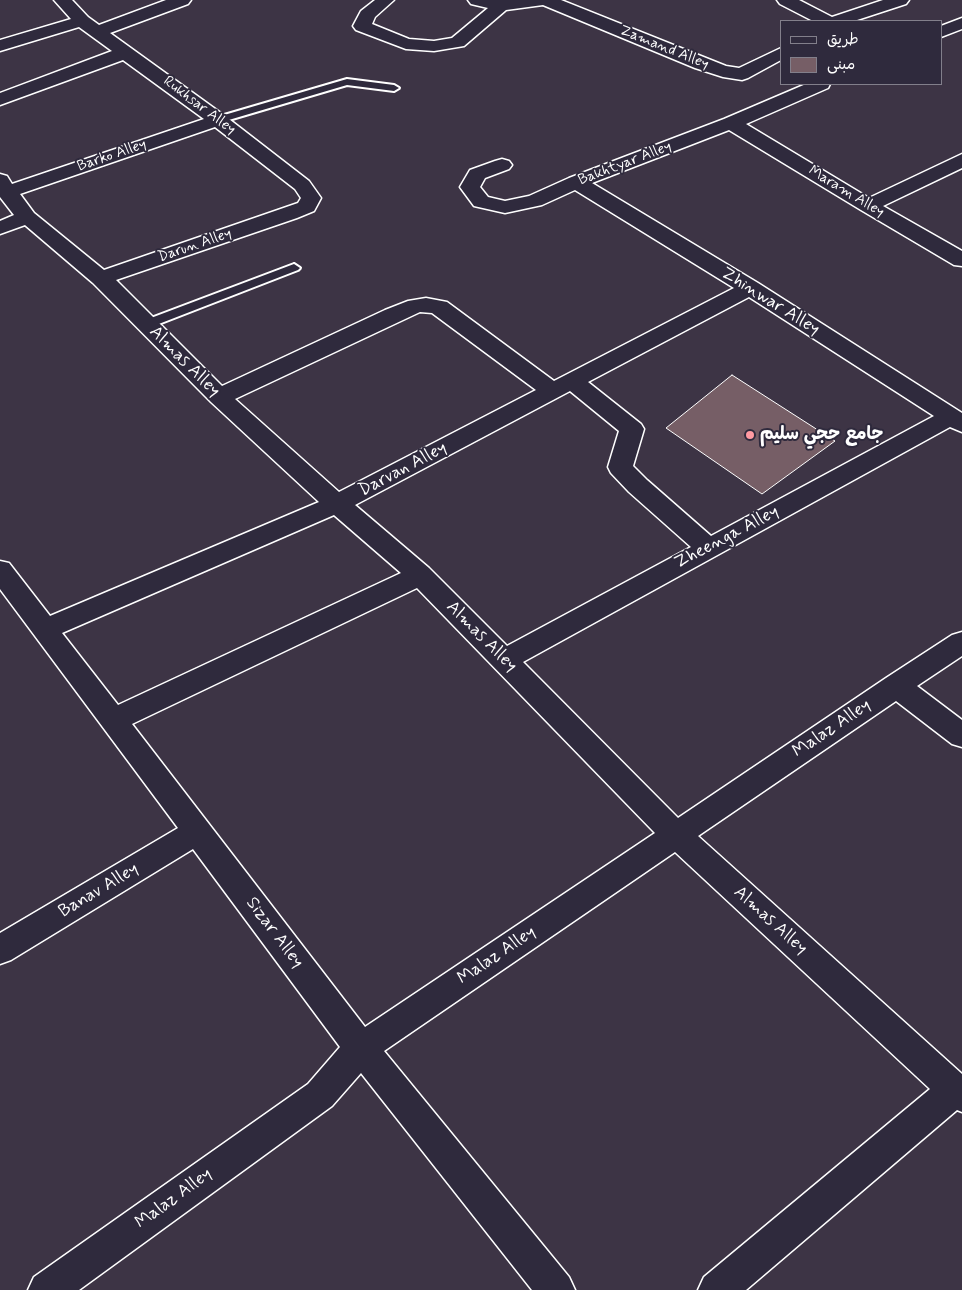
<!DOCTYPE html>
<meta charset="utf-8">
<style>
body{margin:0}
#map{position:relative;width:962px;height:1290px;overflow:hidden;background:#3d3445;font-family:Mynerve,"Playpen Sans Arabic",sans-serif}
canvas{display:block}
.legend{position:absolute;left:780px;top:20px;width:162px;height:65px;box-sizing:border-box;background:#2f2a3d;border:1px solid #827f8b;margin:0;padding:6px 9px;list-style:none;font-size:15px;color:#fff}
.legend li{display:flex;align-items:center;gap:10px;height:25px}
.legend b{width:25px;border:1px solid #827f8b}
</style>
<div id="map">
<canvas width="962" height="1290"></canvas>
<ul class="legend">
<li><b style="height:6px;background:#2f2a3d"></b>طريق</li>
<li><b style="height:14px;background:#765e66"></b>مبنى</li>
</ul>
</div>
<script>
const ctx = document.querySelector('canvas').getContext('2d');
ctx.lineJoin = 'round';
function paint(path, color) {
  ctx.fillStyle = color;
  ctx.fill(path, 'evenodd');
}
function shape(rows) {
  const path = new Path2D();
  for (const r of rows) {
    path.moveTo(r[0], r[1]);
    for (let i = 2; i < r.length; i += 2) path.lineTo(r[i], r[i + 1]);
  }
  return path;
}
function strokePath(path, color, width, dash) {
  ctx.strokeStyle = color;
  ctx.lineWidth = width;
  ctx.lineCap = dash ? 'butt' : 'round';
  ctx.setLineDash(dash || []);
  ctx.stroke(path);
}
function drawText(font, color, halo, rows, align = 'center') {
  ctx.font = font + ' Mynerve,"Playpen Sans Arabic",sans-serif';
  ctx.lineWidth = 4;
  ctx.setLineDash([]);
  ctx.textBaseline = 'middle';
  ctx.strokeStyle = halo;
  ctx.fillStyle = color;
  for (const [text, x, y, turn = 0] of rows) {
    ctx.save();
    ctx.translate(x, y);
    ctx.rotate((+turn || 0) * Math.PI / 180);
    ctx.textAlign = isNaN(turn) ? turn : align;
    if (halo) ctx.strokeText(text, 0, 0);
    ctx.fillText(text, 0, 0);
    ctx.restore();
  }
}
const building = shape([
 [732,375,835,441,762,494,666,428,732,375]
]);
paint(building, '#765e66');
strokePath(building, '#fff', 1);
const lane = shape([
 [347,79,394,85,399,88,394,91,347,85,222,122,214,122,213,120,214,118,347,79],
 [294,264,300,268,298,270,151,327,147,328,141,324,143,321,294,264]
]);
const street = shape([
 [54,0,72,0,88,17,99,25,166,0,191,0,188,4,110,33,225,116,309,181,321,198,314,211,297,218,116,280,222,386,385,310,408,301,426,298,447,302,554,381,734,288,575,190,542,205,505,213,474,206,460,187,470,170,495,161,502,159,509,161,512,165,509,169,485,178,480,187,488,197,505,201,529,196,569,178,724,119,806,84,830,84,828,88,746,124,869,198,962,154,962,168,883,206,962,251,962,266,954,265,861,210,729,130,592,183,758,283,962,413,962,432,950,427,523,662,678,818,886,678,952,635,962,632,962,656,917,686,962,720,962,747,952,744,896,701,698,836,962,1074,962,1112,957,1110,746,1290,698,1290,704,1277,930,1089,675,852,384,1051,569,1277,575,1290,532,1290,361,1073,332,1106,79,1290,28,1290,34,1277,308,1084,340,1047,193,849,11,960,0,964,0,933,178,828,0,589,0,561,9,563,50,616,319,502,211,402,93,283,25,225,0,234,0,221,14,215,0,197,0,174,7,176,12,184,204,119,123,60,0,105,0,93,112,51,79,27,0,51,0,40,71,19,54,0],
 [215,127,295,189,301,198,298,203,104,270,34,213,20,194,215,127],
 [749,297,934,416,711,536,647,480,633,466,644,429,641,424,588,382,749,297],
 [420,312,432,313,536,390,339,492,235,399,420,312],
 [570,391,619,431,608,467,611,473,629,492,691,547,507,646,429,568,355,505,570,391],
 [334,515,401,573,118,705,62,633,334,515],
 [417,588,655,833,365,1027,132,724,417,588],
 [375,0,394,0,375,17,372,24,409,39,434,41,452,38,488,8,471,4,468,0,561,0,726,66,739,68,781,48,781,60,748,78,742,80,723,77,695,68,543,5,506,10,464,46,434,51,406,49,356,30,353,26,361,11,375,0],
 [777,0,799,0,832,17,883,0,909,0,906,4,854,21,813,21,780,4,777,0],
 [962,18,962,29,941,37,941,26,962,18]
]);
strokePath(lane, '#fff', 4);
strokePath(street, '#fff', 3);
paint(lane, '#2f2a3d');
paint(street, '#2f2a3d');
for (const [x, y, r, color] of [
 [750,435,5,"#ff9aa2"]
]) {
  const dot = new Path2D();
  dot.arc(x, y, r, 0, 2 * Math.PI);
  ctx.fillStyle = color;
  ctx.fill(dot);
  strokePath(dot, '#2f2a3d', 2);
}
drawText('15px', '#fff', '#2f2a3d', [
 ["Zamand Alley",664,48,22],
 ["Rukhsar Alley",199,106,37],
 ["Barko Alley",112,156,-19],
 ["Bakhtyar Alley",625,164,-21],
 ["Maram Alley",846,192,31],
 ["Darun Alley",195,246,-19]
]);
drawText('18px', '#fff', '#2f2a3d', [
 ["Zhinwar Alley",770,302,32],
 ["Almas Alley",184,362,45],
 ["Darvan Alley",403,470,-28],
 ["Zheenga Alley",727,538,-28],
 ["Almas Alley",481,637,45],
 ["Malaz Alley",832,729,-34],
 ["Banav Alley",99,891,-31],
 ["Almas Alley",770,921,42],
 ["Sizar Alley",274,933,53],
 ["Malaz Alley",497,956,-34],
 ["Malaz Alley",174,1199,-36]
]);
drawText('bold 18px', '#fff', '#2f2a3d', [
 ["جامع حجي سليم",760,435]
], 'left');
</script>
